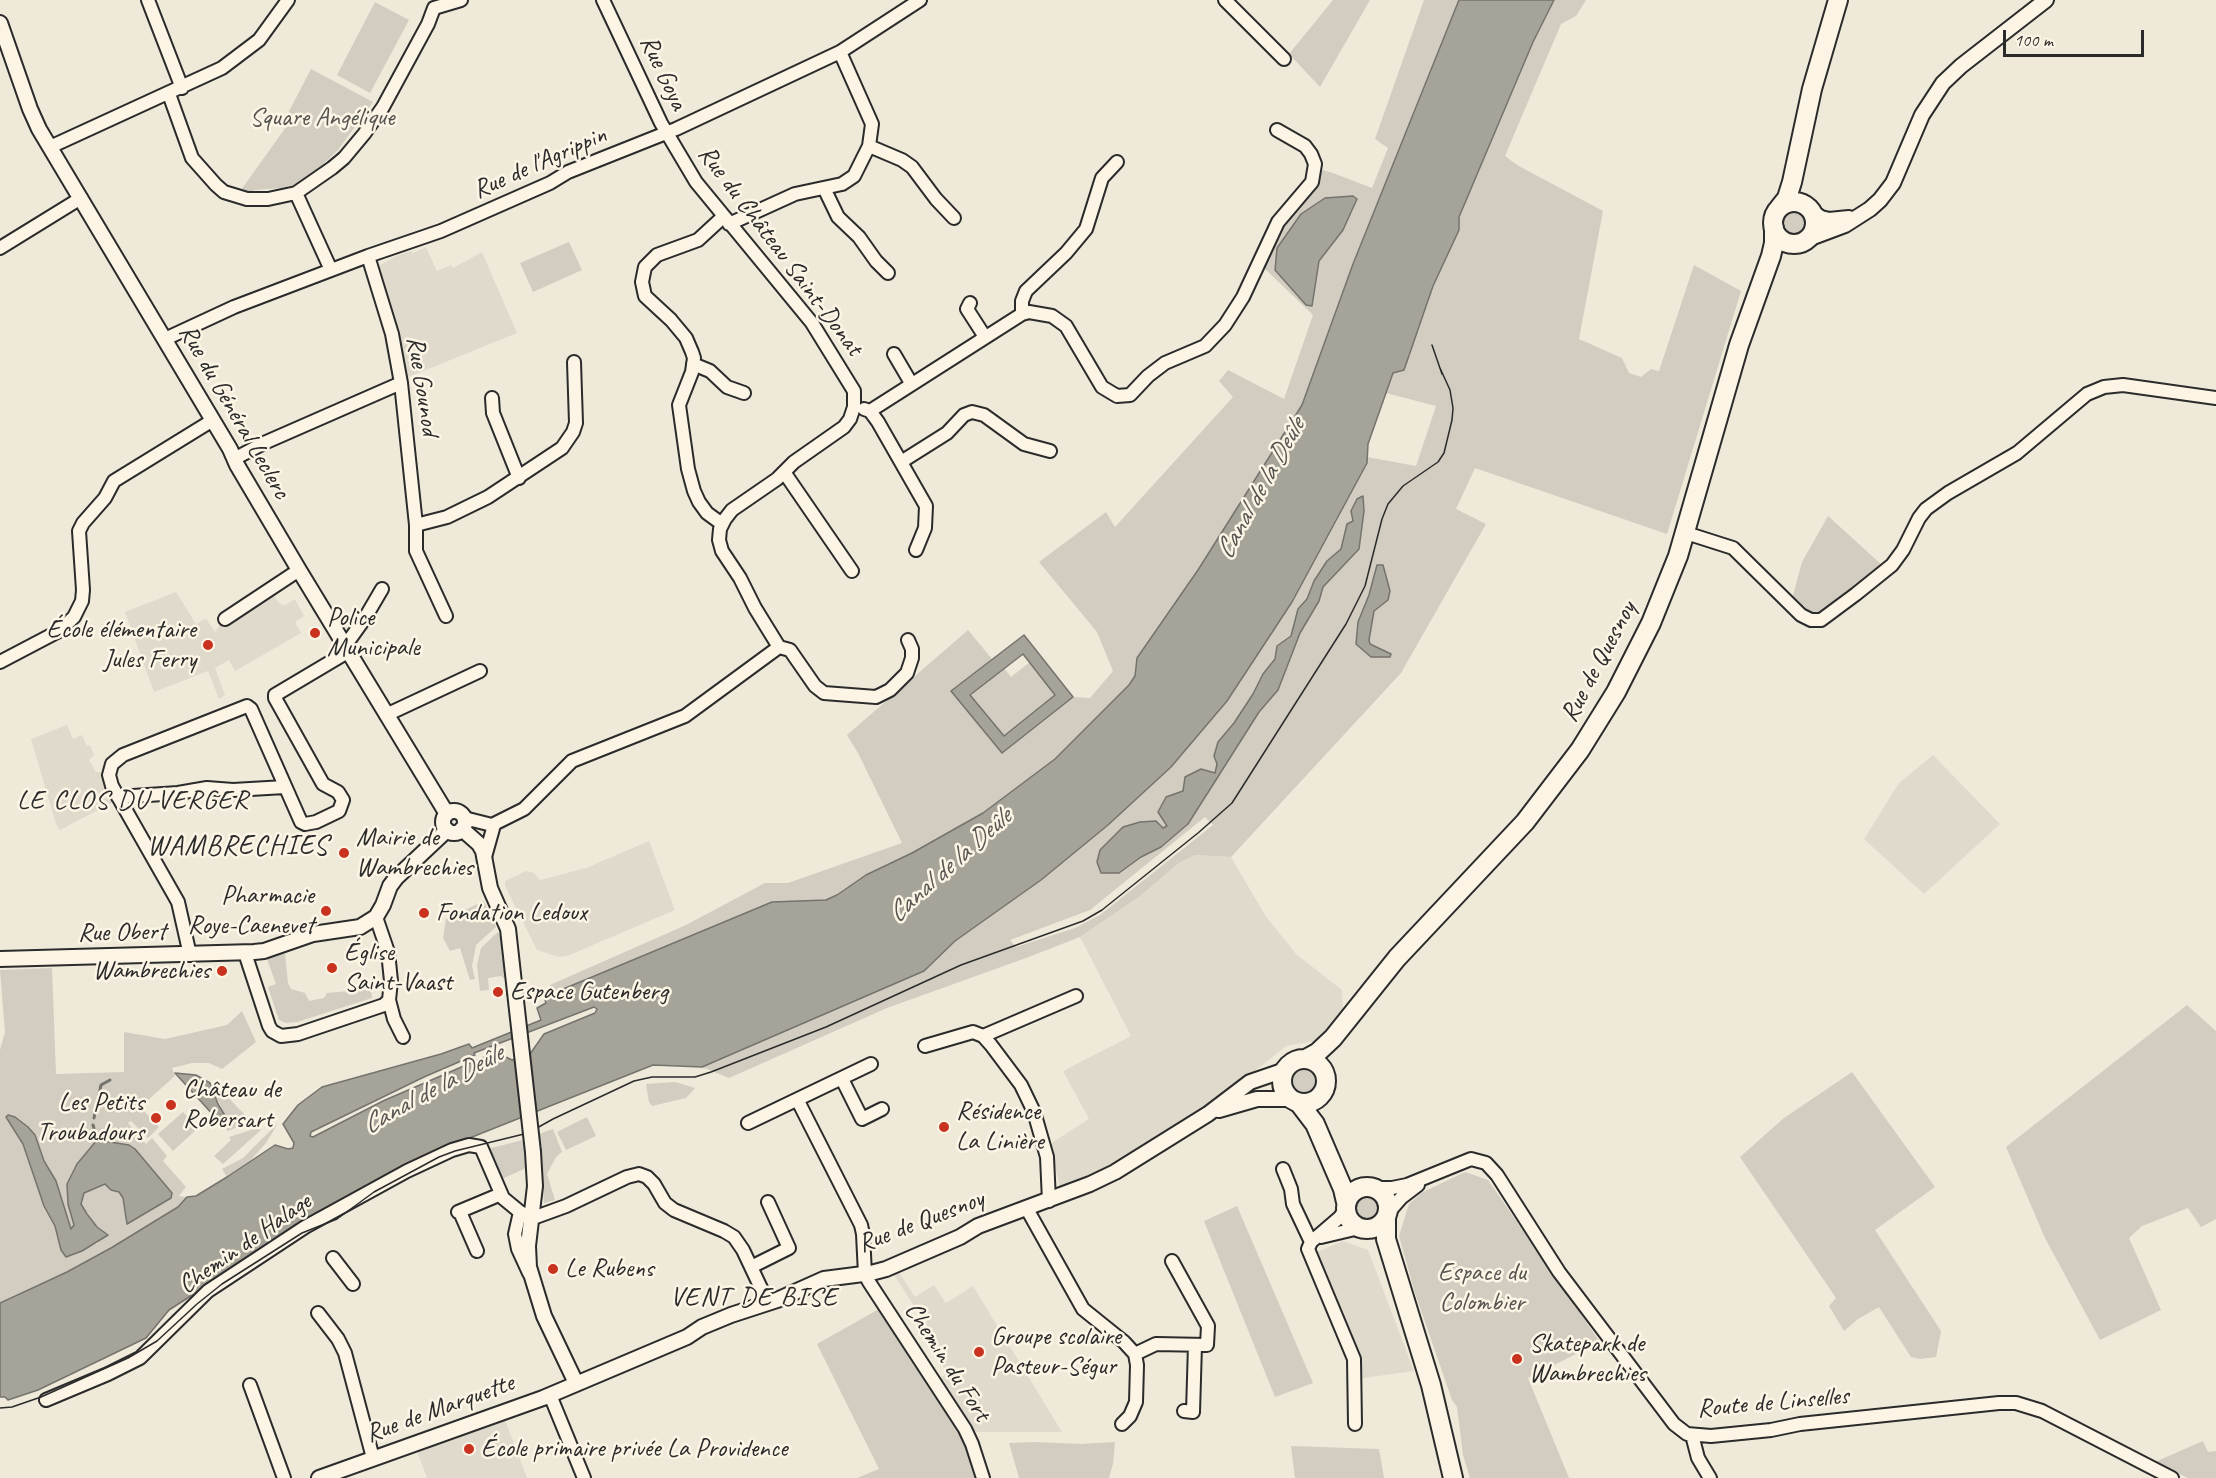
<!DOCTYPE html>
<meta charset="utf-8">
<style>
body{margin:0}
#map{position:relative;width:2216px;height:1478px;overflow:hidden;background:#efe9da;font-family:Caveat,sans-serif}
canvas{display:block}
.scale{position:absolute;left:2003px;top:30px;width:141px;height:27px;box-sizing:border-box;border:3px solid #2b2b2b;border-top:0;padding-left:8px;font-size:18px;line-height:21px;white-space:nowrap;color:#2b2b2b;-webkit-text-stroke:4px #fcf5e5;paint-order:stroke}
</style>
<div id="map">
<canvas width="2216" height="1478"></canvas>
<div class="scale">100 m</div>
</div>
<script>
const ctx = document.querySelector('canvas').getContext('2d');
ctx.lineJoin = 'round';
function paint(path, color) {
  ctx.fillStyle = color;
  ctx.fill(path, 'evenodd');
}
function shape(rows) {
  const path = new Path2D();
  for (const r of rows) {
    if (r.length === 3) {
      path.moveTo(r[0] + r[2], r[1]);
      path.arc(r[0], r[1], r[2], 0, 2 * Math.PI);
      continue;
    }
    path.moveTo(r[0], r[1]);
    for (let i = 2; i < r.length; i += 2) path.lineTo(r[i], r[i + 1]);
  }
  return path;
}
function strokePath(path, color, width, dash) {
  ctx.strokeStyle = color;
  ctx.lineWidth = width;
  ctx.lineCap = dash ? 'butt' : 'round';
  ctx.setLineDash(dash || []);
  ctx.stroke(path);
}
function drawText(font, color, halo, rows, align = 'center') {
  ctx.font = font + ' Caveat,sans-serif';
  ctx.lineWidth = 5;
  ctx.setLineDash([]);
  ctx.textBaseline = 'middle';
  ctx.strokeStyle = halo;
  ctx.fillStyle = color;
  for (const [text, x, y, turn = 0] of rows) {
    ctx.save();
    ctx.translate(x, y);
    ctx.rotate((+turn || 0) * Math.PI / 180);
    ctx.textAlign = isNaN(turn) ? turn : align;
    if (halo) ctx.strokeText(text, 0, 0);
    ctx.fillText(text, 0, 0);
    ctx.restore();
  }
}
paint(shape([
 [426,247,437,271,451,265,453,268,482,252,517,333,406,378,377,267,396,256,411,251,413,253],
 [269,590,280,604,285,605,295,599,304,616,295,622,301,633,235,671,229,660,215,668,225,695,219,699,208,671,154,692,125,612,176,592,196,624,206,618,215,632,223,620],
 [67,725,73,739,82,735,87,746,90,745,94,755,89,760,96,772,100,772,115,801,60,830,56,824,31,739],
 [1933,755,2000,824,1924,894,1864,839,1899,783],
 [649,841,675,910,567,956,558,957,537,950,505,886,505,881,526,871,534,873,540,880,586,868],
 [1195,855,1231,857,1265,915,1296,954,1342,990,1343,1011,1316,1041,1286,1046,1207,1110,1100,1171,1060,1189,1050,1144,1089,1119,1063,1071,1131,1036,1080,937,1139,897,1179,863],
 [1343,1241,1368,1250,1414,1371,1349,1380,1348,1355,1305,1257],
 [898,1271,915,1297,934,1285,946,1303,973,1286,1062,1432,973,1432,939,1379,947,1373,939,1359,945,1354,893,1273],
 [505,1420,527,1478,427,1478,417,1451]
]), '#e0dacc');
paint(shape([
 [1333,0,1370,0,1320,87,1289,54],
 [1424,0,1459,0,1353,264,1302,405,1198,570,1137,658,1135,676,1129,685,1055,759,983,813,912,853,866,875,842,892,826,900,772,902,553,993,550,985,686,925,765,883,788,883,902,843,858,753,847,735,968,630,992,659,951,691,1002,753,1073,697,1090,698,1113,671,1097,632,1039,562,1106,512,1115,527,1233,397,1219,381,1228,370,1284,399,1313,315,1264,268,1274,240,1319,169,1333,173,1372,188,1388,148,1375,139],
 [1301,214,1343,230,1319,261,1277,248],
 [1554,0,1586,0,1576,16,1561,24,1505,156,1517,165,1603,211,1579,339,1622,358,1629,373,1641,377,1651,369,1659,371,1694,265,1741,291,1667,534,1475,468,1456,509,1486,524,1401,673,1231,857,1195,855,1179,863,1139,897,1080,937,1026,958,887,1008,729,1078,702,1067,924,971,955,941,1042,879,1108,825,1171,767,1227,701,1292,602,1367,463,1367,457,1416,466,1436,406,1386,393,1393,373,1404,370,1433,286,1459,230,1459,217,1533,42],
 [1205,817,1213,825,1100,915,1075,928,1016,947,1010,940,1090,910],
 [375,2,409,20,370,93,337,75],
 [311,69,373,102,338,150,312,175,297,184,281,188,254,190,250,194,241,190,286,127,286,117],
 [1794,223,12],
 [569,242,582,270,533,292,520,263],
 [1828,516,1882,565,1823,614,1810,614,1792,599,1802,562],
 [1030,662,1055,695,1004,736,970,695,1004,668,1011,677],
 [484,901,496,927,476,945,472,966,475,979,470,980,460,948,450,951,443,938,446,919],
 [498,932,502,940,507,981,501,976,488,978,489,990,480,991,477,965,481,948],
 [285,953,288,983,291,989,305,993,309,1001,324,998,327,993,371,989,372,998,297,1022,286,1023,279,1020,268,987,276,984,267,959],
 [52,968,56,1074,124,1072,124,1032,165,1039,227,1025,242,1011,256,1042,222,1069,209,1063,192,1063,172,1068,175,1076,140,1107,141,1112,143,1110,159,1127,148,1138,131,1121,128,1123,146,1144,152,1138,167,1156,163,1161,186,1187,179,1196,187,1197,178,1207,111,1248,67,1272,0,1303,0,1050,5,1032,0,970],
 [15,1117,28,1127,35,1135,44,1161,56,1181,71,1230,74,1225,68,1204,67,1184,77,1164,84,1158,89,1149,100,1140,129,1145,135,1149,172,1192,171,1198,128,1224,123,1198,119,1192,111,1190,107,1184,105,1184,84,1193,81,1204,97,1227,98,1243,82,1251,66,1257,60,1248,60,1241,55,1226,44,1206,23,1144,15,1132],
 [2187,1005,2216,1031,2216,1219,2201,1227,2188,1208,2142,1226,2129,1238,2161,1310,2100,1340,2045,1238,2006,1147],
 [1304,1081,15],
 [1852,1072,1935,1187,1875,1230,1941,1331,1936,1357,1920,1359,1911,1357,1879,1307,1858,1319,1844,1331,1829,1306,1836,1298,1740,1157,1784,1118],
 [675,1082,695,1088,686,1098,652,1106,649,1102,646,1084],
 [215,1083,239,1109,252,1121,228,1131,225,1128,229,1125,229,1122,211,1087],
 [183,1112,198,1128,173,1151,158,1134],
 [587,1117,596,1136,566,1150,557,1132],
 [278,1123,266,1143,250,1161,227,1177,222,1169,243,1158],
 [256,1126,261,1130,223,1164,214,1156,231,1140,229,1137,251,1130],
 [553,1129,562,1152,556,1157,547,1174,555,1200,544,1203,539,1134],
 [523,1140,528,1167,500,1180,487,1149],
 [1465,1172,1488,1180,1600,1342,1528,1378,1569,1478,1470,1478,1463,1455,1457,1407,1452,1400,1415,1293,1399,1236,1409,1204,1421,1193],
 [1367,1208,15],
 [1237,1206,1313,1383,1275,1397,1204,1221],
 [879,1309,965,1442,977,1478,857,1478,879,1469,817,1344],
 [2203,1441,2208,1452,2216,1451,2216,1478,2188,1478,2155,1462],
 [1034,1442,1081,1444,1115,1442,1113,1464,1109,1478,1019,1478,1009,1443],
 [1291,1446,1379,1449,1384,1478,1295,1478]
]), '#d2cdc0');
const water = shape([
 [1459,0,1554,0,1533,42,1459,217,1459,230,1433,286,1404,370,1393,373,1368,444,1367,463,1292,602,1227,701,1171,767,1108,825,1041,880,955,941,924,971,702,1067,653,1065,452,1145,333,1204,169,1310,146,1338,38,1390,8,1400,5,1397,0,1397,0,1303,67,1272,111,1248,178,1207,187,1197,196,1196,227,1177,275,1145,288,1149,293,1148,294,1143,283,1124,298,1105,322,1087,441,1054,469,1044,472,1048,541,1020,537,1008,546,1003,544,997,772,902,826,900,837,895,866,875,912,853,983,813,1055,759,1129,685,1135,676,1137,658,1198,570,1302,405,1353,264,1459,0],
 [594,1007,597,1009,595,1013,544,1034,530,1054,512,1060,496,1052,383,1101,313,1137,310,1136,311,1132,424,1077,475,1055,474,1053,594,1007],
 [1353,196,1357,199,1343,230,1319,261,1312,306,1306,305,1275,270,1277,248,1301,214,1325,198,1353,196],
 [1363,496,1364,511,1359,549,1323,587,1319,601,1300,633,1278,690,1259,712,1188,824,1161,847,1141,857,1119,873,1101,873,1097,862,1100,850,1123,827,1140,822,1156,821,1163,828,1167,826,1158,812,1166,797,1183,791,1185,777,1201,769,1215,773,1217,764,1214,756,1218,742,1234,723,1253,694,1263,674,1275,659,1277,646,1291,636,1298,609,1307,599,1314,581,1327,561,1341,549,1347,524,1353,521,1351,511,1357,499,1363,496],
 [1377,565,1383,565,1390,591,1388,600,1374,611,1369,640,1370,644,1391,654,1390,657,1371,657,1356,644,1358,622,1369,595,1377,565],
 [1024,635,1073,697,1002,753,951,691,1024,635],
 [1023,654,1055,695,1004,736,970,695,1023,654],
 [175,1073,196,1075,210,1083,218,1104,229,1122,229,1125,225,1128,175,1073],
 [8,1115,15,1117,28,1127,35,1135,44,1161,56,1181,71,1229,74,1225,68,1204,67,1184,77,1164,97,1140,129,1145,135,1149,172,1193,171,1198,127,1224,123,1198,119,1192,111,1190,105,1184,84,1193,81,1204,87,1214,97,1227,108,1235,82,1251,66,1257,61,1250,55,1226,44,1206,23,1144,6,1117,8,1115]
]);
paint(water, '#a6a399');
strokePath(water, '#75736d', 1.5);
strokePath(shape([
 [94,1118,101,1085,110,1080],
 [93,1125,97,1140]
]), '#75736d', 3);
const minor = shape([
 [148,0,182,88],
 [603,0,661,123,696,182,812,323,854,391,854,407,850,419,844,427,794,462,777,479,732,510,725,519,720,529,719,540,722,551,740,578,755,608,779,647],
 [1225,0,1284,59],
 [169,94,192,158,216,185,224,192,247,199,268,199,296,193],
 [869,146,902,160,912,167,936,199,954,218],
 [50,147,222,68,259,40,288,0],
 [824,188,838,217,859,237,876,261,888,273],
 [729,224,795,194,842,184,854,176,869,146,872,124,840,52],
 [0,248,81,198],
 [368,256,392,334,401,383,416,525,416,551,446,616],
 [331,270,296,193,332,168,344,158,364,134,383,107,428,24,434,8,461,0],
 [970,303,967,309,985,337],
 [1022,314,1022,301,1026,291,1066,253,1086,229,1102,178,1117,162],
 [165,339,234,307,368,256,441,231,550,183,568,172,676,129,840,52,920,0],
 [894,354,911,383],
 [693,364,710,371,727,387,744,393],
 [492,398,493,413,519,478],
 [864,409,870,411,878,422,926,506,925,528,916,550],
 [870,411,1022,314,1029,312,1052,316,1066,326,1102,387,1117,396,1130,395,1148,376,1165,363,1205,346,1225,325,1243,297,1278,222,1312,182,1315,164,1311,154,1305,146,1277,130],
 [234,459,264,443,401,383],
 [901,462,947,433,964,415,972,412,984,415,1024,444,1050,451],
 [784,472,852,571],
 [722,524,707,513,699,502,694,491,688,469,679,405,692,372,694,358,692,352,686,338,671,320,645,296,642,282,645,267,657,255,698,240,723,217],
 [416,525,447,517,488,497,562,448,573,432,576,423,574,362],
 [1686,533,1733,548,1801,615,1811,620,1821,620,1856,594,1892,565,1903,550,1919,518,1926,509,1948,493,2017,453,2087,394,2104,387,2123,385,2216,398],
 [225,619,299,570],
 [345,646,365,618,382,589],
 [779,647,790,650,815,686,824,693,876,697,890,690,907,673,912,658,912,649,908,640],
 [0,662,59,631,74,617,82,601,83,590,79,531,83,523,105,498,114,481,213,420],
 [386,715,480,671],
 [118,797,178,793,207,788,233,790,285,787],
 [464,818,492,825,524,809,572,761,685,716,779,647],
 [485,857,494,825],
 [376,917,388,952,391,981,389,1000,394,1019,403,1037],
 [245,953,269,1026,272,1031,281,1036,298,1034,384,1005,389,1000],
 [190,955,178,902,112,786,109,775,112,764,123,755,247,706,251,709,301,822,305,824,316,822,339,811,343,800,338,792,323,784,275,698,275,695,349,651],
 [983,1036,1076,996],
 [925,1046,973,1032,983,1036,991,1045,1021,1085,1034,1112,1047,1157,1049,1201],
 [842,1079,862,1119,882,1109],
 [798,1101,861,1225,863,1234,865,1274,869,1282,965,1429,972,1444,983,1478],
 [748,1123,871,1064],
 [1283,1169,1291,1189,1293,1204,1311,1242],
 [1374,1188,1392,1188,1407,1185,1471,1159,1486,1163,1497,1175,1559,1272,1674,1424,1687,1434,1711,1436,1771,1430,1800,1424,1999,1403,2016,1403,2042,1411,2172,1478],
 [1346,1208,1340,1217,1311,1242,1308,1249,1354,1359,1355,1424],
 [1027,1209,1083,1309,1124,1342,1135,1354,1137,1365,1136,1402,1130,1416,1122,1424],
 [458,1212,501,1194],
 [460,1212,477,1251],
 [520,1212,515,1234,518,1249,529,1273],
 [1388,1213,1401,1198,1418,1185],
 [1321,1237,1359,1228],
 [333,1258,353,1284],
 [751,1267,789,1248,768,1202],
 [318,1313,338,1339,345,1353,373,1458],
 [1135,1354,1156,1344,1207,1345,1208,1326,1172,1261],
 [250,1385,284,1478],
 [550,1395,584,1478],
 [46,1400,108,1374,140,1358,208,1291,305,1227,407,1171,452,1150,469,1145,481,1147,503,1198,520,1212,533,1218,566,1206,627,1177,639,1174,647,1177,654,1184,665,1203,674,1210,724,1231,734,1237,743,1250,768,1303],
 [1184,1411,1193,1412,1195,1345],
 [1692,1435,1698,1458,1710,1478]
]);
const tertiary = shape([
 [0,23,30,109,39,129,230,449,237,465,299,570,447,814],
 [1812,212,1821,218,1829,220,1849,218],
 [1805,240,1845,225,1870,209,1880,200,1893,183,1922,115,1943,83,1961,66,2046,0],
 [454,822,11],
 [462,829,479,844,483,851,490,888,508,929,515,992],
 [0,959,254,952,264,951,313,934,360,927,376,917,383,905,390,886,396,878,447,830],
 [1219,1110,1257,1099,1291,1099],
 [533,1152,535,1186,528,1246,529,1267,544,1316,576,1383],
 [319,1478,543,1398,687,1337,702,1327,731,1315,777,1300,824,1279,871,1273,886,1269,960,1237,978,1226,1090,1184,1115,1172,1208,1114,1250,1082,1285,1070]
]);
const primary = shape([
 [1794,223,21],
 [1779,208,1787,198,1792,182,1812,89,1838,0],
 [1306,1059,1317,1053,1333,1038,1397,958,1525,822,1580,750,1616,692,1651,623,1678,556,1739,345,1771,256,1774,243,1774,228],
 [1304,1081,22],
 [1299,1103,1315,1124,1343,1189,1346,1202],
 [1367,1208,21],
 [1386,1219,1386,1239,1431,1385,1453,1478]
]);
strokePath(minor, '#2b2b2b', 16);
strokePath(tertiary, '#2b2b2b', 18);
strokePath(primary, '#2b2b2b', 22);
strokePath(minor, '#fcf5e5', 12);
strokePath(tertiary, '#fcf5e5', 14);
strokePath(primary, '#fcf5e5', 18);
strokePath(shape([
 [1432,345,1442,374],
 [0,1408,12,1407,41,1397,128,1358,157,1341,197,1304,222,1284,302,1233,337,1219,374,1192,439,1157,455,1151,528,1133,553,1119,634,1081,652,1077,695,1077,711,1072,826,1027,961,965,1083,921,1102,910,1198,833,1232,803,1346,624,1365,586,1382,519,1388,504,1403,486,1438,462,1444,453,1452,420,1453,408,1450,390,1440,368]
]), '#2b2b2b', 1.5);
const tertiaryBridge = shape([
 [515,992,533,1152]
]);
strokePath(tertiaryBridge, '#2b2b2b', 18, []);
strokePath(tertiaryBridge, '#fcf5e5', 14);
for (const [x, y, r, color] of [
 [315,633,6,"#c8321e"],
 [208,645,6,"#c8321e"],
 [344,853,6,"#c8321e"],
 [326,911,6,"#c8321e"],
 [424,913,6,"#c8321e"],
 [332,968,6,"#c8321e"],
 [222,971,6,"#c8321e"],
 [498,992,6,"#c8321e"],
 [171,1105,6,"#c8321e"],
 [156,1118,6,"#c8321e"],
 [944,1127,6,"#c8321e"],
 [553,1269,6,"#c8321e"],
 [979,1352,6,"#c8321e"],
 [1517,1359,6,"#c8321e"],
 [469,1449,6,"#c8321e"]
]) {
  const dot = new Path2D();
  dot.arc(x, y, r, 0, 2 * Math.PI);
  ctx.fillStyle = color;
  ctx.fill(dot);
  strokePath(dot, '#fcf5e5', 2);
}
drawText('26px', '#2b2b2b', '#fcf5e5', [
 ["Rue Goya",663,73,65],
 ["Rue de l'Agrippin",540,163,-24],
 ["Rue du Château Saint-Donat",780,251,53],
 ["Rue Gounod",422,386,81],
 ["Rue du Général Leclerc",234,412,60],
 ["Rue de Quesnoy",1599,662,-62],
 ["Rue Obert",122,933,-1],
 ["Rue de Quesnoy",921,1222,-21],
 ["Chemin de Halage",245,1244,-35],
 ["Chemin du Fort",947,1362,57],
 ["Route de Linselles",1773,1403,-5],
 ["Rue de Marquette",440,1409,-20]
]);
drawText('26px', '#555450', '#fcf5e5', [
 ["Square Angélique",322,118],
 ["Espace du",1482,1273],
 ["Colombier",1482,1303]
]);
drawText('26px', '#2b2b2b', '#fcf5e5', [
 ["Police",327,618],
 ["Municipale",327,648],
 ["École élémentaire",196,630,"right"],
 ["Jules Ferry",196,660,"right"],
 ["Mairie de",356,838],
 ["Wambrechies",356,868],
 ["Pharmacie",314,896,"right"],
 ["Roye-Caenevet",314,926,"right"],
 ["Fondation Ledoux",436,913],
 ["Église",344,953],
 ["Saint-Vaast",344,983],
 ["Wambrechies",210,971,"right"],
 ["Espace Gutenberg",510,992],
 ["Château de",183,1090],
 ["Robersart",183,1120],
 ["Les Petits",144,1103,"right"],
 ["Troubadours",144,1133,"right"],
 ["Résidence",956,1112],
 ["La Linière",956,1142],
 ["Le Rubens",565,1269],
 ["Groupe scolaire",991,1337],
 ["Pasteur-Ségur",991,1367],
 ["Skatepark de",1529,1344],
 ["Wambrechies",1529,1374],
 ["École primaire privée La Providence",481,1449]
], 'left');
drawText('italic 27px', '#565552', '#fcf5e5', [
 ["Canal de la Deûle",1261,489,-61],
 ["Canal de la Deûle",950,866,-42],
 ["Canal de la Deûle",433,1090,-29]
]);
ctx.letterSpacing = '1.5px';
drawText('27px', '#2b2b2b', '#fcf5e5', [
 ["LE CLOS DU VERGER",133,801],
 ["VENT DE BISE",754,1298]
]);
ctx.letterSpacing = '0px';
ctx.letterSpacing = '1.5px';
drawText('28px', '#2b2b2b', '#fcf5e5', [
 ["WAMBRECHIES",238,847]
]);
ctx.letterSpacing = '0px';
</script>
